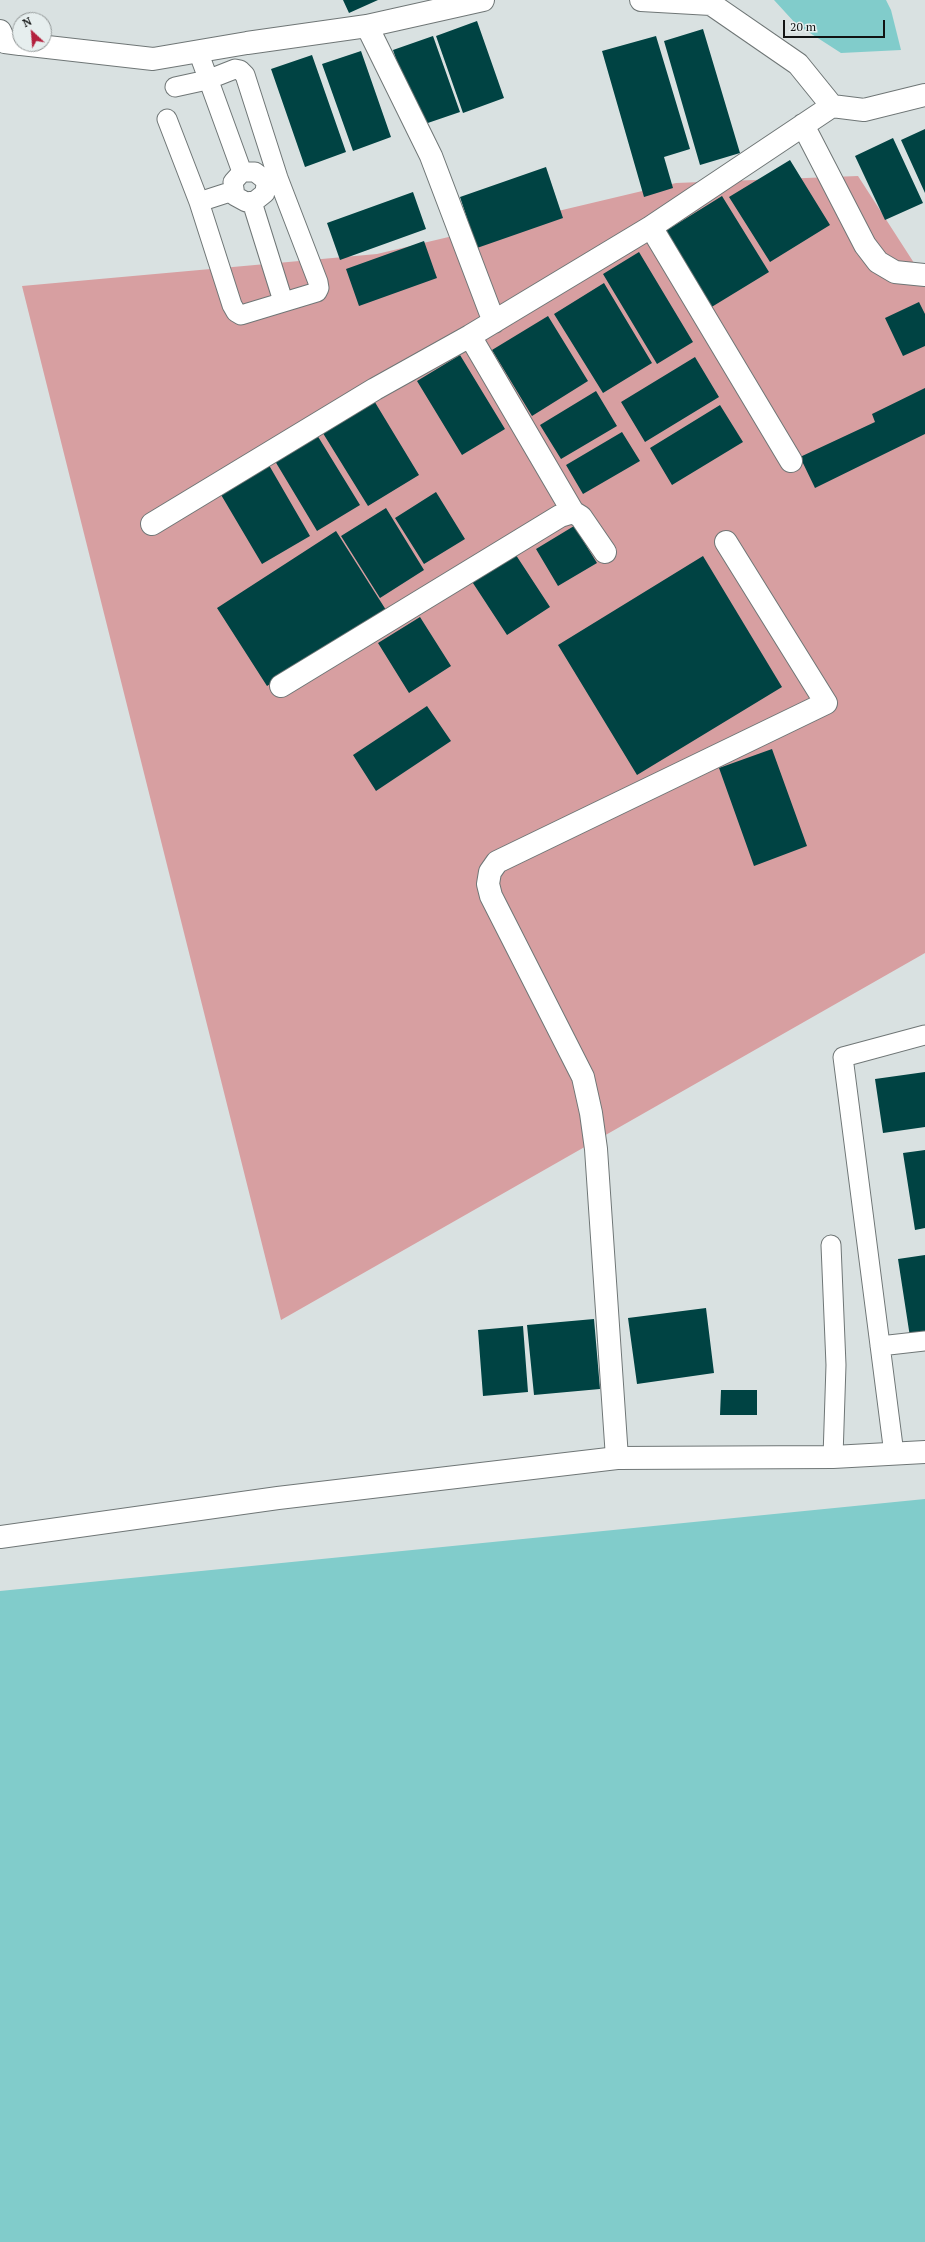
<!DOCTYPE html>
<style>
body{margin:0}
#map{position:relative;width:925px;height:2242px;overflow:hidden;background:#d9e1e1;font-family:"PT Serif",serif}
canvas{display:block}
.north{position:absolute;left:12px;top:12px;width:40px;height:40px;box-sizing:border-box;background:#e6eeee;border:1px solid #919696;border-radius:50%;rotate:334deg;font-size:11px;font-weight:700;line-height:16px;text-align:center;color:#111313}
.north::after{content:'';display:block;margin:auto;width:14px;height:18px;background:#b3203d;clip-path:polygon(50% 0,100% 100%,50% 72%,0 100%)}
.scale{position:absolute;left:783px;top:20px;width:102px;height:18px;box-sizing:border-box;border:2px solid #111313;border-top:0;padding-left:5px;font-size:12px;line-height:14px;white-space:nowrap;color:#111313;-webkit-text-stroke:3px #e6eeee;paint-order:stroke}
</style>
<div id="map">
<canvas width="925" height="2242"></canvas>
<div class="north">N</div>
<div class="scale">20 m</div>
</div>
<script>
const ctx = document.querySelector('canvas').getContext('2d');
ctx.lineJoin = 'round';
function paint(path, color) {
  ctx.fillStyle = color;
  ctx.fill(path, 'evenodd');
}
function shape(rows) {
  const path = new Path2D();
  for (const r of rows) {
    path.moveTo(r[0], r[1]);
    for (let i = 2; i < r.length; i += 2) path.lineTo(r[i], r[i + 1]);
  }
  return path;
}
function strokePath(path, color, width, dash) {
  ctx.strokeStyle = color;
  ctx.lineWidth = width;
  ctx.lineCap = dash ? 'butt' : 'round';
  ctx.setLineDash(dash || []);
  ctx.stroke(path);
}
paint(shape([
 [858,176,925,280,925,953,281,1320,22,286,377,254,676,183]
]), '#d79fa1');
paint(shape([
 [774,0,886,0,891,10,901,50,841,53,796,24],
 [925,1499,925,2242,0,2242,0,1591]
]), '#81cccb');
paint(shape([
 [343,0,378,0,349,13],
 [477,21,504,98,463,113,436,36],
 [703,29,740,153,700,165,664,41],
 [433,36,460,112,419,126,393,50],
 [656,36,690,149,664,157,673,188,644,197,602,51],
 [361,51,391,137,353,151,322,64],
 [312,55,346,152,305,167,271,69],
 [925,129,925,193,901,140],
 [893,138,923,203,885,220,855,156],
 [790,160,830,225,770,262,729,197],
 [546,167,563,218,477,248,460,197],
 [413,192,426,229,340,260,327,223],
 [722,196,769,272,710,308,664,232],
 [424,241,437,278,359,306,346,269],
 [639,252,693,342,657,364,603,274],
 [604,283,652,363,603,393,554,314],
 [919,302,925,314,925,346,903,356,885,318],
 [548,316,588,381,532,416,492,350],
 [460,355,505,429,462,455,417,381],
 [695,357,719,397,645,442,621,402],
 [925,388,925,434,815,488,800,457,875,422,872,414],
 [596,391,617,426,561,459,540,425],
 [373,399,419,475,368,506,321,430],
 [720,405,743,442,672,485,650,448],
 [314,430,360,505,317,531,272,456],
 [622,432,640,461,583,494,566,465],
 [266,460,310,536,262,564,217,488],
 [436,492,465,539,424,564,395,518],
 [386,508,424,570,380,598,341,536],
 [574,526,597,563,558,586,536,549],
 [336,531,386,610,267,686,217,608],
 [512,549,550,607,507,635,469,577],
 [703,556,782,687,637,775,558,645],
 [420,617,451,666,409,693,378,643],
 [427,706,451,741,376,791,353,755],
 [772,749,807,846,754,866,719,768],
 [925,1072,925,1127,883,1133,875,1079],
 [925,1150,925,1228,915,1230,903,1153],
 [925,1255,925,1335,910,1337,898,1259],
 [706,1308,714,1373,637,1384,628,1318],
 [594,1319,600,1389,534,1395,527,1325],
 [523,1326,528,1392,483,1396,478,1330],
 [721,1390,757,1390,757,1415,720,1415]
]), '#004343');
const lane = shape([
 [198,51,242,172,233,182,235,196,246,202,255,201,265,193,266,183,264,179,255,172,242,172],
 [167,119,199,202,232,305,236,312,241,315,317,292,319,288,318,282,278,178,245,75,240,70,235,69,207,80,175,87],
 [199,202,233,191],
 [252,202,283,301],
 [831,1245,836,1365,833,1457],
 [880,1346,925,1341],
 [894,1454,843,1057,925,1035]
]);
const street = shape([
 [641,0,711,4,798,64,832,106,864,110,925,95],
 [367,26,431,156,494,322],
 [0,31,5,42,20,44],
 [21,44,153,59,247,43,367,26,483,0],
 [803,125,865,245,878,262,895,272,925,275],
 [651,227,791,461],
 [470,336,573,512],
 [152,524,375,389,470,336,651,227,832,106],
 [281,686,560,516,573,512,581,517,605,552],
 [617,1458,596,1149,591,1113,583,1077,491,896,488,884,490,872,497,862,826,703,726,542]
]);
const secondary = shape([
 [0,1537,278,1498,617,1458,833,1457,925,1452]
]);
strokePath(lane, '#6f7676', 21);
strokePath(street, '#6f7676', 24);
strokePath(secondary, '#6f7676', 24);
strokePath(lane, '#fff', 19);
strokePath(street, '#fff', 22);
strokePath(secondary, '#fff', 22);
</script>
